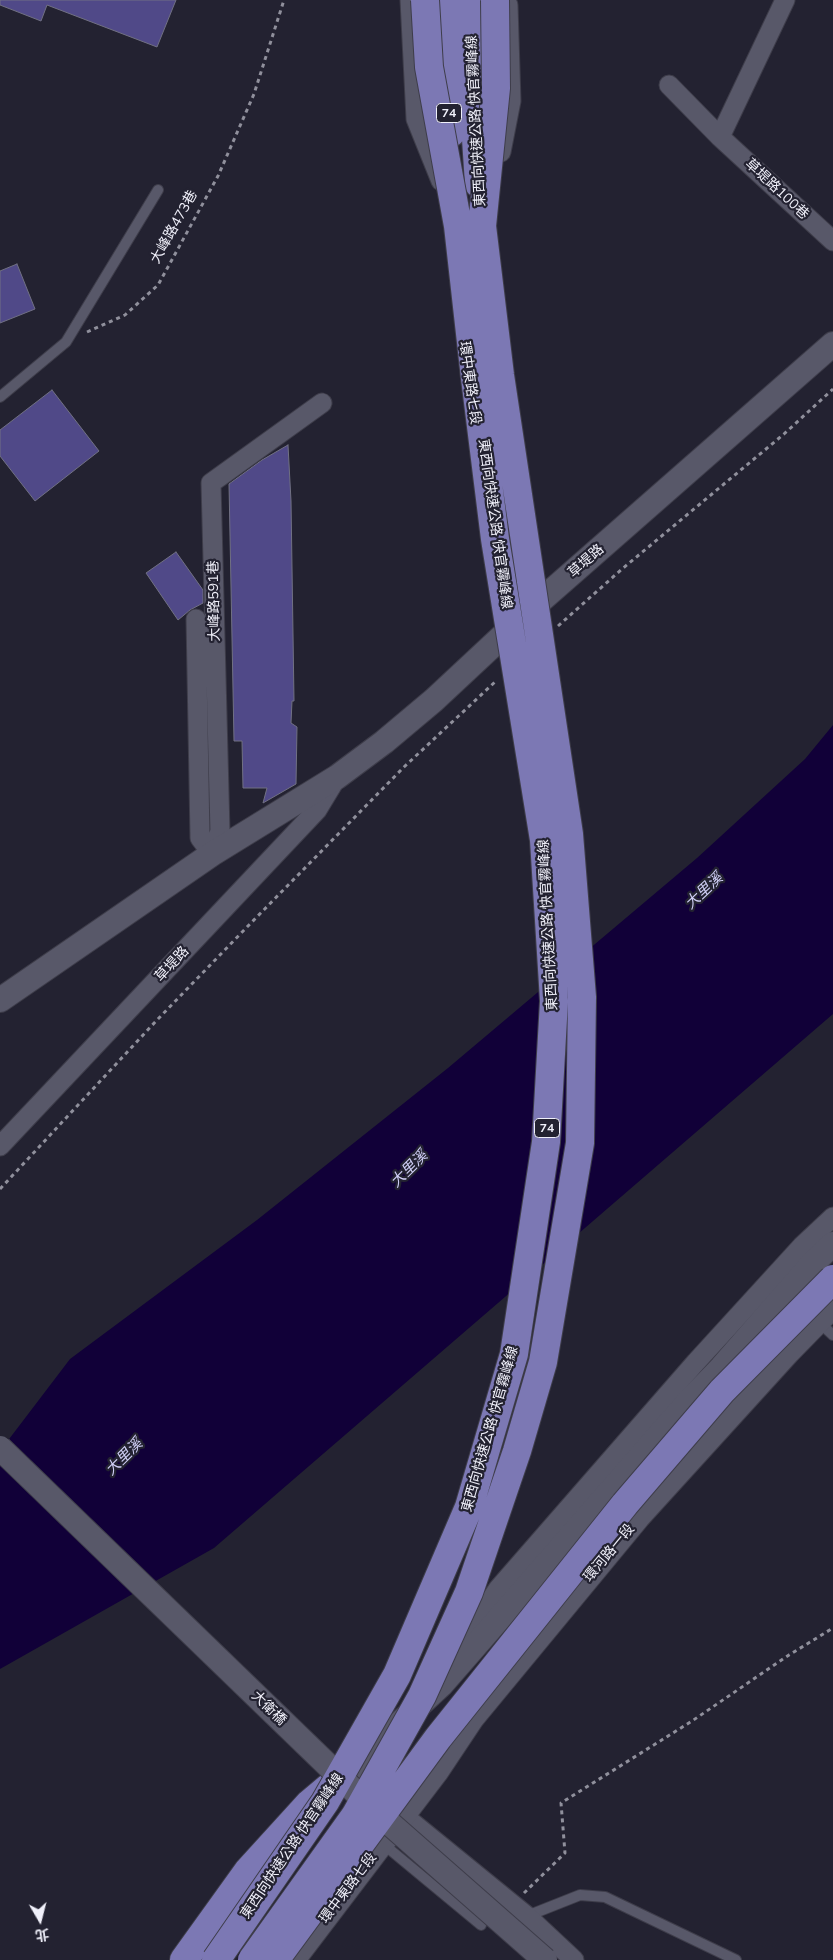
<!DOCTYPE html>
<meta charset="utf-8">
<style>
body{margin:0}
#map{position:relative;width:833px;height:1960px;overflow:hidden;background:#232231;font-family:Mulish,"Noto Sans TC",sans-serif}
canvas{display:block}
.north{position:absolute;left:15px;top:1895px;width:50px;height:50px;-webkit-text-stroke:4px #232231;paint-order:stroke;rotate:172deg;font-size:14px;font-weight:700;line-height:20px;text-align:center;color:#f0f0fa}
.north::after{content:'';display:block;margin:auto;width:18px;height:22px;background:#f0f0fa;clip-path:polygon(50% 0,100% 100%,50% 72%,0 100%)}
</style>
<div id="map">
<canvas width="833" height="1960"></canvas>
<div class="north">北</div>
</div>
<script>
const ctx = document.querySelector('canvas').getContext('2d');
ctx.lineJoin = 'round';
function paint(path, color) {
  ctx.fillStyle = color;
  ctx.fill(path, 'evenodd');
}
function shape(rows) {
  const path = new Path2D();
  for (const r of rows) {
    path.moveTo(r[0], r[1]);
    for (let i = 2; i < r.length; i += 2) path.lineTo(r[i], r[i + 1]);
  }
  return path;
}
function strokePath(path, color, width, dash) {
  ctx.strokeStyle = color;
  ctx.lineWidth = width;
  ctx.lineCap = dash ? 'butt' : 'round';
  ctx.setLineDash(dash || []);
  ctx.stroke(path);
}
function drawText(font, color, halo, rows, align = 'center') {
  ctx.font = font + ' Mulish,"Noto Sans TC",sans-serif';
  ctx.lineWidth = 4.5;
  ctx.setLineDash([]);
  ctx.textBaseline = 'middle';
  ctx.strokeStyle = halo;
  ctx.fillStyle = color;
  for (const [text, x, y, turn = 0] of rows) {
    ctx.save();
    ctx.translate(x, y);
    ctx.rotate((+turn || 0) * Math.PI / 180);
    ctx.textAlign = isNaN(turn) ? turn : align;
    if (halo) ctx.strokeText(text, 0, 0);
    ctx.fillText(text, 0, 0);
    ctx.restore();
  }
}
paint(shape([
 [833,725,833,1014,214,1548,0,1669,0,1451,70,1359,257,1220,448,1068,697,858,805,759]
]), '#110038');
const building = shape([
 [0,0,176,0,157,47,47,5,41,21,0,5,0,0],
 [17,264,35,309,0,323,0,271,17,264],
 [52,390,99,451,35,501,0,456,0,430,52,390],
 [288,445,291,501,294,701,292,701,291,723,297,727,296,784,263,803,267,788,243,788,242,741,234,741,229,484,262,460,288,445],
 [176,552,203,590,203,603,190,610,178,620,146,573,176,552]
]);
paint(building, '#504988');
strokePath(building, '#717183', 1);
const service = shape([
 [0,397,66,342,158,190],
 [818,1321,833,1335],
 [382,1843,481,1925],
 [527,1916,580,1895,605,1897,736,1960]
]);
const minor = shape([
 [410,0,416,119,441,181],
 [785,0,720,137,833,241],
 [669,85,720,137],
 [501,152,511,101,508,5],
 [196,619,200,838,212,854],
 [212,854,220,831,211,483,322,403],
 [0,1146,317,810,337,777],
 [452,1664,466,1636,498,1589,696,1362,802,1246,833,1217],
 [403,1815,527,1916,574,1960]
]);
const tertiary = shape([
 [0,1000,212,854,337,777,384,742,434,700,539,602,833,344],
 [348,1775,374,1747,441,1685,689,1401,722,1367,812,1264,833,1244],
 [293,1960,436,1772,472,1718,638,1517,788,1352,833,1306]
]);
const trunk = shape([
 [446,0,451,133],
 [470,0,475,123,479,184],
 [184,1960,248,1871,309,1804,328,1788]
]);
strokePath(service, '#3e3d4a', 12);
strokePath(minor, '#3e3d4a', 21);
strokePath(tertiary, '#3e3d4a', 26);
strokePath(trunk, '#3e3d4a', 30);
strokePath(shape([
 [87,332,125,315,158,285,218,176,254,94,284,0],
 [558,626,622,569,784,434,833,389],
 [0,1189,157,1020,248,926,404,767,496,681],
 [524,1893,565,1853,561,1803,692,1721,789,1655,833,1628]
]), '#90909c', 3, [4, 4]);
strokePath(service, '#585869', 10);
strokePath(minor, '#585869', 19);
strokePath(tertiary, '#585869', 24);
strokePath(trunk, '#7c78b4', 28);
const tertiaryBridge = shape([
 [0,1448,371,1807,545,1960]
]);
const trunkBridge = shape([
 [216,1960,325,1802,397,1675,469,1507,514,1354,546,1142,554,1001,544,840,495,539,475,378,458,226,429,67,425,0],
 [252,1960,355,1816,422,1696,469,1592,517,1451,543,1362,580,1143,582,997,569,834,500,375,482,226,496,88,495,0],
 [275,1960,438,1738,625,1504,722,1391,833,1279]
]);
strokePath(tertiaryBridge, '#3e3d4a', 26, []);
strokePath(trunkBridge, '#3e3d4a', 30, []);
strokePath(tertiaryBridge, '#585869', 24);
strokePath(trunkBridge, '#7c78b4', 28);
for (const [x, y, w] of [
 [449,113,25],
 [547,1128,25]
]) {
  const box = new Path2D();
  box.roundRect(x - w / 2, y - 9.5, w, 19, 4);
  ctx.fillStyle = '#232231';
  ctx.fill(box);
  strokePath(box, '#f0f0fa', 1);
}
drawText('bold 12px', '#f0f0fa', null, [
 ["74",449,113],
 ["74",547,1128]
]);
drawText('14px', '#f0f0fa', '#232231', [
 ["東西向快速公路 快官霧峰線",476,121,-93],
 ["草堤路100巷",777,189,43],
 ["大峰路473巷",174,227,-61],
 ["環中東路七段",470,383,82],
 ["東西向快速公路 快官霧峰線",495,524,82],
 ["草堤路",586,561,-41],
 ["大峰路591巷",214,601,-91],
 ["東西向快速公路 快官霧峰線",548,925,-93],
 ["草堤路",172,964,-47],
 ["東西向快速公路 快官霧峰線",490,1429,-74],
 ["環河路一段",609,1553,-50],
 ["大衛橋",269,1708,44],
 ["東西向快速公路 快官霧峰線",292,1846,-56],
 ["環中東路七段",348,1888,-53]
]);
drawText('italic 15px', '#d0cff6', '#232231', [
 ["大里溪",704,891,-43],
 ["大里溪",409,1169,-45],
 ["大里溪",124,1457,-45]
]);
</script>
